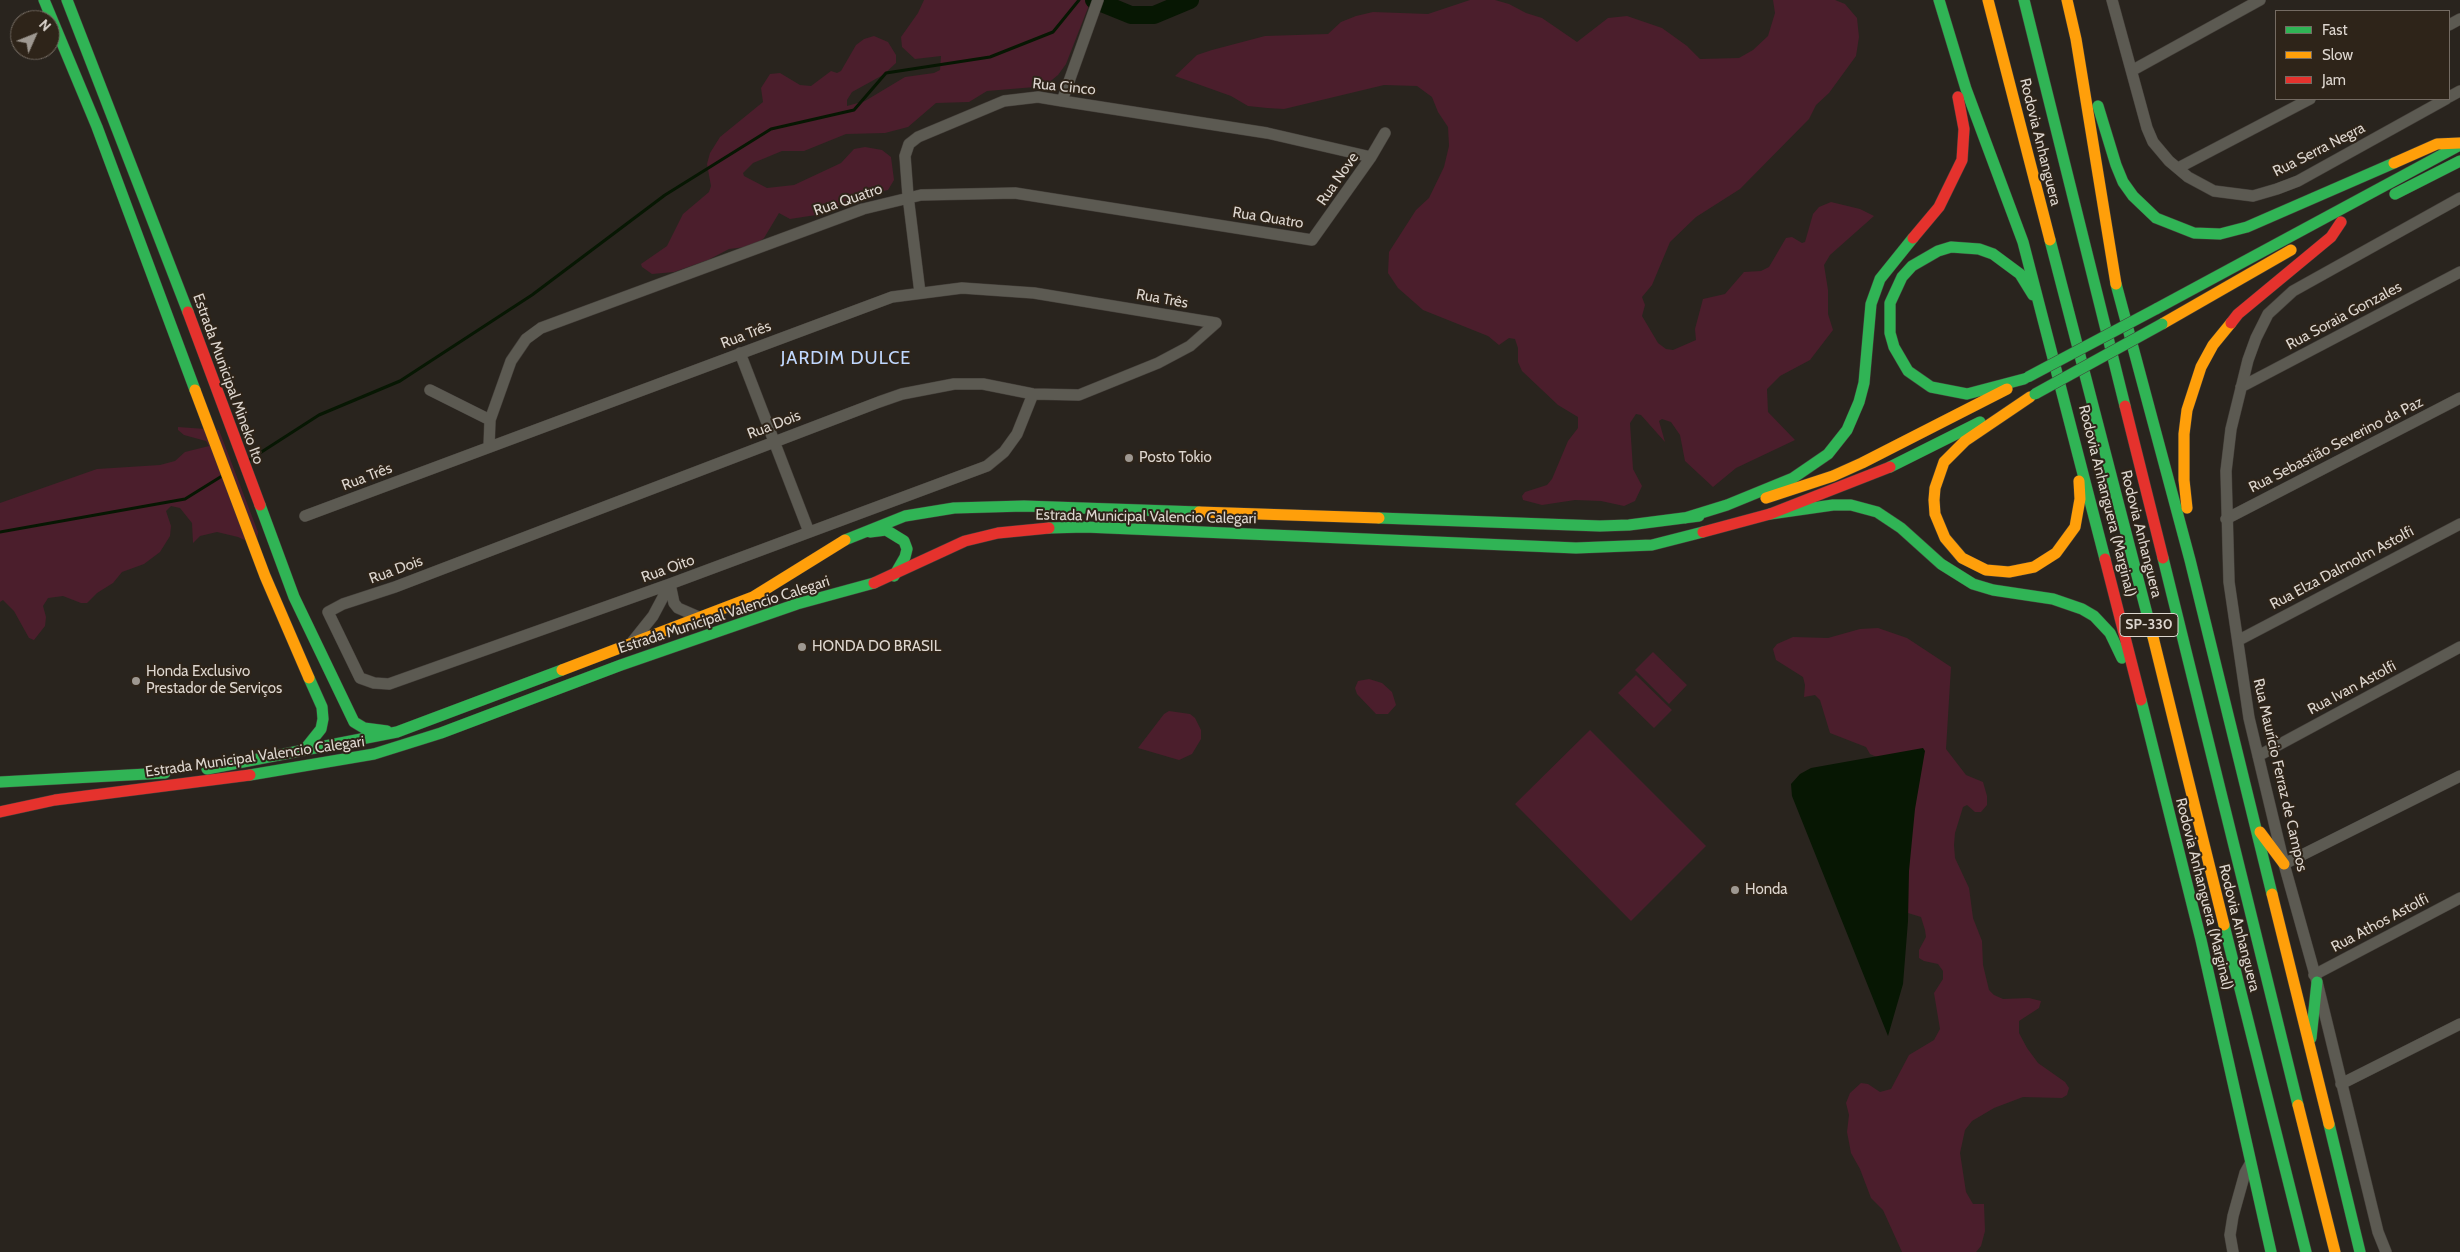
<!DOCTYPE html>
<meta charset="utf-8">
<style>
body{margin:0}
#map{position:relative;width:2460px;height:1252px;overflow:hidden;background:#29241e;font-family:Cabin,sans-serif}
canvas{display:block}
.legend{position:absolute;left:2275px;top:10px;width:175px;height:90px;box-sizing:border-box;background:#2e2419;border:1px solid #746b62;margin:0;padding:6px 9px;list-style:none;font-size:15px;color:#ddd6cf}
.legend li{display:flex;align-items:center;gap:10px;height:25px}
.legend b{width:25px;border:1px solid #746b62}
.north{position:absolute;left:10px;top:10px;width:50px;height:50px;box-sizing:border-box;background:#2e2419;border:1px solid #746b62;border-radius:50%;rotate:46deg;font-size:14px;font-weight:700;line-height:20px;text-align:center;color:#ddd6cf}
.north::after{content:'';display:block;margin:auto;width:18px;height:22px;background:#9e9891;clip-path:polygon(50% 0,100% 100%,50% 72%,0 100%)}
</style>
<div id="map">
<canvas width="2460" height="1252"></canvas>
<ul class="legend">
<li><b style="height:6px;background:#30b455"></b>Fast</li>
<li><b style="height:6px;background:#ff9f0a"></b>Slow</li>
<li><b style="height:6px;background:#e5322d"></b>Jam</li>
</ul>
<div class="north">N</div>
</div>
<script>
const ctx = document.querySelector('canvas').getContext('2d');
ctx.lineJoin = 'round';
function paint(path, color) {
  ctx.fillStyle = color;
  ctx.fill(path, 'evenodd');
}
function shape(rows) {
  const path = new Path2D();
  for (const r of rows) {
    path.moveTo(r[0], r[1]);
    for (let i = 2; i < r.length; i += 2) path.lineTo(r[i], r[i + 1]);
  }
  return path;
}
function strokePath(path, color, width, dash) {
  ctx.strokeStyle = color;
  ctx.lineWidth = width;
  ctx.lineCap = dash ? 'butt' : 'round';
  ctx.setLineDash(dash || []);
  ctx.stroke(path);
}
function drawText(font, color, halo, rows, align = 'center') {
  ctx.font = font + ' Cabin,sans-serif';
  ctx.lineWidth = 4;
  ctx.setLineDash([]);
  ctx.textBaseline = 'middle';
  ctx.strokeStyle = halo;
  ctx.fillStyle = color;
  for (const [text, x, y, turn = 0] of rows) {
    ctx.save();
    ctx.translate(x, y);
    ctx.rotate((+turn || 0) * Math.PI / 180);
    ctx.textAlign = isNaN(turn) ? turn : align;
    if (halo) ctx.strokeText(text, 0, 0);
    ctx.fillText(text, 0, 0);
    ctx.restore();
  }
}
paint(shape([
 [924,0,1091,0,1066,64,1058,75,1047,84,1035,87,987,91,969,102,936,103,908,127,885,133,846,134,804,151,782,151,753,163,743,173,744,176,767,188,794,185,841,163,854,149,865,147,882,150,891,157,894,180,888,190,868,194,816,215,790,219,779,213,764,238,754,246,729,249,708,260,674,272,652,274,642,267,641,264,667,246,683,214,709,192,711,186,707,164,710,153,720,137,763,102,761,88,770,74,780,73,800,85,811,86,831,71,837,73,841,71,856,45,864,39,874,36,888,42,896,55,896,63,883,75,852,92,847,100,847,106,865,101,905,77,934,73,940,70,941,56,915,59,902,47,901,37,918,13],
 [1470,0,1495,0,1509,4,1526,13,1542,18,1577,42,1608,18,1627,16,1662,28,1687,46,1700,59,1739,58,1753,50,1768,36,1775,13,1773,0,1835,0,1845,4,1857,18,1859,37,1856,56,1829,93,1816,105,1809,119,1740,189,1696,217,1670,242,1652,285,1642,297,1645,305,1642,316,1658,343,1666,349,1673,350,1696,340,1695,329,1703,299,1725,294,1744,272,1761,271,1769,267,1786,238,1792,237,1802,243,1805,242,1813,214,1819,207,1831,202,1860,209,1874,216,1830,255,1824,265,1828,290,1828,314,1833,330,1810,360,1780,376,1767,389,1768,412,1795,440,1736,468,1713,487,1685,461,1680,435,1671,422,1662,419,1659,421,1665,442,1641,415,1636,414,1630,423,1633,469,1642,486,1635,501,1624,506,1601,501,1575,500,1542,505,1523,500,1522,496,1525,492,1547,485,1552,479,1568,441,1578,428,1578,417,1558,405,1522,371,1518,362,1518,348,1515,339,1509,338,1499,345,1488,336,1423,310,1398,288,1388,273,1389,252,1416,210,1429,198,1444,167,1449,146,1448,127,1438,112,1432,97,1417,86,1384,85,1284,109,1267,108,1248,106,1231,96,1175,76,1197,55,1212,50,1265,36,1328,34,1341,22,1356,16,1373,12,1428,14],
 [178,427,219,430,258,532,257,542,253,544,238,537,217,532,200,536,193,543,192,523,180,508,171,506,166,511,171,526,170,536,160,552,144,564,122,572,113,583,97,593,87,603,81,603,63,596,48,598,43,606,46,617,45,626,34,640,29,638,14,611,3,600,0,602,0,503,97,469,160,465,175,461,185,452,209,446,206,441,184,435,178,430],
 [1878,628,1907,638,1951,667,1946,749,1966,775,1983,782,1987,796,1987,805,1981,812,1975,812,1967,805,1963,807,1955,833,1954,845,1955,858,1969,888,1973,918,1982,941,1983,965,1989,990,1994,995,2003,999,2029,998,2041,1001,2039,1008,2019,1021,2019,1033,2027,1048,2038,1063,2065,1082,2069,1088,2067,1095,2062,1098,2023,1097,1994,1108,1972,1121,1965,1130,1960,1153,1966,1192,1973,1204,1984,1204,1985,1231,1981,1246,1976,1252,1902,1252,1883,1210,1871,1198,1860,1169,1851,1153,1847,1132,1849,1115,1846,1103,1850,1093,1861,1083,1868,1084,1880,1092,1891,1089,1909,1055,1934,1040,1940,1029,1934,993,1943,979,1943,971,1938,964,1924,961,1919,958,1919,950,1926,937,1925,930,1921,917,1908,913,1888,762,1870,754,1866,747,1830,733,1820,700,1815,695,1804,697,1805,685,1803,677,1776,660,1773,649,1777,644,1793,637,1828,638,1860,629],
 [1653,652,1687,685,1669,704,1635,670],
 [1636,675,1672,710,1654,728,1618,693],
 [1369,679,1382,683,1392,692,1396,705,1388,714,1376,714,1357,694,1355,688,1358,681],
 [1169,711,1190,714,1195,718,1201,730,1201,739,1192,754,1179,760,1138,748,1164,714],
 [1590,730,1706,846,1631,921,1515,804]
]), '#4b1e2c');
paint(shape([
 [1923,748,1925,751,1915,809,1909,871,1908,921,1903,984,1888,1036,1792,796,1791,784,1800,774,1811,768]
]), '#071703');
strokePath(shape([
 [249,460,319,415,400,381,532,295,665,195,771,129,854,110,886,73,990,57,1053,32,1079,0],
 [0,532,185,499,222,476]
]), '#071703', 3);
strokePath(shape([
 [1094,0,1131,15,1154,15,1190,0]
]), '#071703', 18);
const street = shape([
 [2112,0,2147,128,2153,142,2169,161,2188,177,2214,191,2253,196,2277,189,2298,181,2446,99],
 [2449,25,2460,19],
 [2133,70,2260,0],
 [2449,97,2460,91],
 [1062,101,1098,0],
 [2178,168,2310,99],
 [920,293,908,196,905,156,909,144,918,137,1004,101,1038,97,1062,101,1267,133,1371,157],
 [740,353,809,532],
 [2241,387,2460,272],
 [430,390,490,420],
 [1033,394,1017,434,1004,452,987,466,670,584,389,684,374,683,360,678,328,612,343,604,395,587,879,402,902,394,954,384,983,384,1033,394,1079,395,1158,363,1190,346,1216,323],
 [489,447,490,420,511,361,526,339,541,328,863,209,921,195,1015,193,1312,240,1371,157,1385,133],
 [305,516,892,297,962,288,1034,293,1216,323],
 [2226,519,2460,398],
 [670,584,674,603,678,608,701,618],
 [2239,640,2460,524],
 [633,641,653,616,670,584],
 [2258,756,2460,647],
 [2284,864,2460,776],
 [2314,975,2460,898],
 [2341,1084,2460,1024],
 [2233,1252,2230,1235,2233,1216,2245,1173,2250,1164],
 [2386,1252,2378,1232,2317,982,2284,864,2249,718,2229,582,2226,471,2231,429,2248,360,2256,338,2268,314,2293,291,2460,198]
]);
const fast = shape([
 [44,0,97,127,195,390],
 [67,0,188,312],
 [1939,0,1966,89,2023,242,2105,559],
 [2024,0,2125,406],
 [2098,106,2116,165,2123,182,2133,196,2156,218,2194,233,2220,234,2247,227,2394,163],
 [2395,194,2460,161],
 [2050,240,2153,637],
 [2116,284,2190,560,2272,894],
 [2156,309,2460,145],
 [2024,379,1967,394,1931,387,1908,371,1894,347,1890,333,1890,303,1902,277,1912,266,1938,251,1951,247,1979,249,1993,254,2020,274,2033,295],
 [1890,467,1980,422],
 [260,505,294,597,354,722,364,728,387,731],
 [1770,514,1833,505,1851,505,1877,512,1901,528,1941,564,1973,584,1993,590,2053,599,2082,609,2094,616,2110,633,2122,658],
 [1379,518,1600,526,1629,525,1699,516],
 [1685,518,1727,505,1793,478,1828,454,1847,430,1859,402,1864,383,1871,304,1880,279,1913,238],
 [1049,528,1085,527,1576,548,1652,545,1703,532],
 [870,532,886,530,904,541,907,549,905,557,894,576],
 [845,540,905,516,954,508,1024,506,1199,512],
 [2163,558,2298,1105],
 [2141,700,2201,940,2271,1252],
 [305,749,321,729,323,719,322,707,309,678],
 [207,769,397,732,562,670],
 [250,775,374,754,441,733,621,665,797,604,874,583],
 [0,782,165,773],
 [2224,925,2306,1252],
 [2311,1038,2317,982],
 [2329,1124,2360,1252]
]);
const slow = shape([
 [1988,0,2050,240],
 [2067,0,2076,39,2116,284],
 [2394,163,2437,144,2460,143],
 [2162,324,2291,250],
 [195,390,265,576,309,678],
 [2030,397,1965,441,1944,462,1935,488,1934,500,1935,514,1945,538,1962,558,1986,570,2009,572,2034,567,2056,553,2075,527,2080,499,2079,481],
 [1766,498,1833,476,1862,463,2007,389],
 [2187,508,2184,480,2184,434,2187,410,2201,367,2213,345,2231,323],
 [1199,512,1379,518],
 [2153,637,2224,925],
 [562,670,753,597,845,540],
 [2260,832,2284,864],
 [2272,894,2329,1124],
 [2298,1105,2335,1252]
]);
const jam = shape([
 [1913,238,1939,207,1962,160,1964,129,1958,97],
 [188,312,260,505],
 [2231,323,2238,314,2331,237,2341,222],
 [2125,406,2163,558],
 [1703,532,1770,514,1890,467],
 [2105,559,2141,700],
 [874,583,965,541,998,533,1049,528],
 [0,812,55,800,250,775]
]);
strokePath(street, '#45403b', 12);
strokePath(fast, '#45403b', 12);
strokePath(slow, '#45403b', 12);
strokePath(jam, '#45403b', 12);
strokePath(street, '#5c5a52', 11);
strokePath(fast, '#30b455', 11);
strokePath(slow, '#ff9f0a', 11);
strokePath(jam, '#e5322d', 11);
const fastBridge = shape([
 [2028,377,2156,309],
 [2035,394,2162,324]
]);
strokePath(fastBridge, '#45403b', 12, []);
strokePath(fastBridge, '#30b455', 11);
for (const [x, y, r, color] of [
 [1129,458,5,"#9e9891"],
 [802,647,5,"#9e9891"],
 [136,681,5,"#9e9891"],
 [1735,890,5,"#9e9891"]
]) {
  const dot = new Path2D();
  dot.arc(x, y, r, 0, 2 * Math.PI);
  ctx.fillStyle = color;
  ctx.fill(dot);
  strokePath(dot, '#2e2419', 2);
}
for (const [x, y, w] of [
 [2149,625,58]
]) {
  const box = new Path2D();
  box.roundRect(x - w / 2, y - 11.5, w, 23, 4);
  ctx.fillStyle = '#2e2419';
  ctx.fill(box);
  strokePath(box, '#ddd6cf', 1);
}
drawText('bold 14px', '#ddd6cf', null, [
 ["SP-330",2149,625]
]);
drawText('15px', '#ddd6cf', '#2e2419', [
 ["Rua Cinco",1064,87,6],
 ["Rodovia Anhanguera",2040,142,76],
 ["Rua Serra Negra",2319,150,-27],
 ["Rua Nove",1338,179,-55],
 ["Rua Quatro",848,200,-19],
 ["Rua Quatro",1268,218,9],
 ["Rua Três",1162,299,10],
 ["Rua Soraia Gonzales",2344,316,-28],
 ["Rua Três",746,335,-21],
 ["Estrada Municipal Mineko Ito",228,379,70],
 ["Rua Dois",774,425,-21],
 ["Rua Sebastião Severino da Paz",2336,445,-27],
 ["Rua Três",367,477,-21],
 ["Rodovia Anhanguera (Marginal)",2107,501,76],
 ["Estrada Municipal Valencio Calegari",1146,517,1],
 ["Rodovia Anhanguera",2141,534,76],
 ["Rua Elza Dalmolm Astolfi",2342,568,-28],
 ["Rua Oito",668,569,-20],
 ["Rua Dois",396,570,-20],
 ["Estrada Municipal Valencio Calegari",724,615,-18],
 ["Rua Ivan Astolfi",2352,688,-28],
 ["Estrada Municipal Valencio Calegari",255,757,-8],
 ["Rua Maurício Ferraz de Campos",2280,775,77],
 ["Rodovia Anhanguera (Marginal)",2204,894,76],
 ["Rua Athos Astolfi",2380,923,-28],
 ["Rodovia Anhanguera",2239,928,76]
]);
drawText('15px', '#ddd6cf', '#2e2419', [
 ["Posto Tokio",1139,458],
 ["HONDA DO BRASIL",812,647],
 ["Honda Exclusivo",146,672],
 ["Prestador de Serviços",146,689],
 ["Honda",1745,890]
], 'left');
ctx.letterSpacing = '1px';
drawText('18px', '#c0d8ff', '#2e2419', [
 ["JARDIM DULCE",846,359]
]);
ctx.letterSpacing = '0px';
</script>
